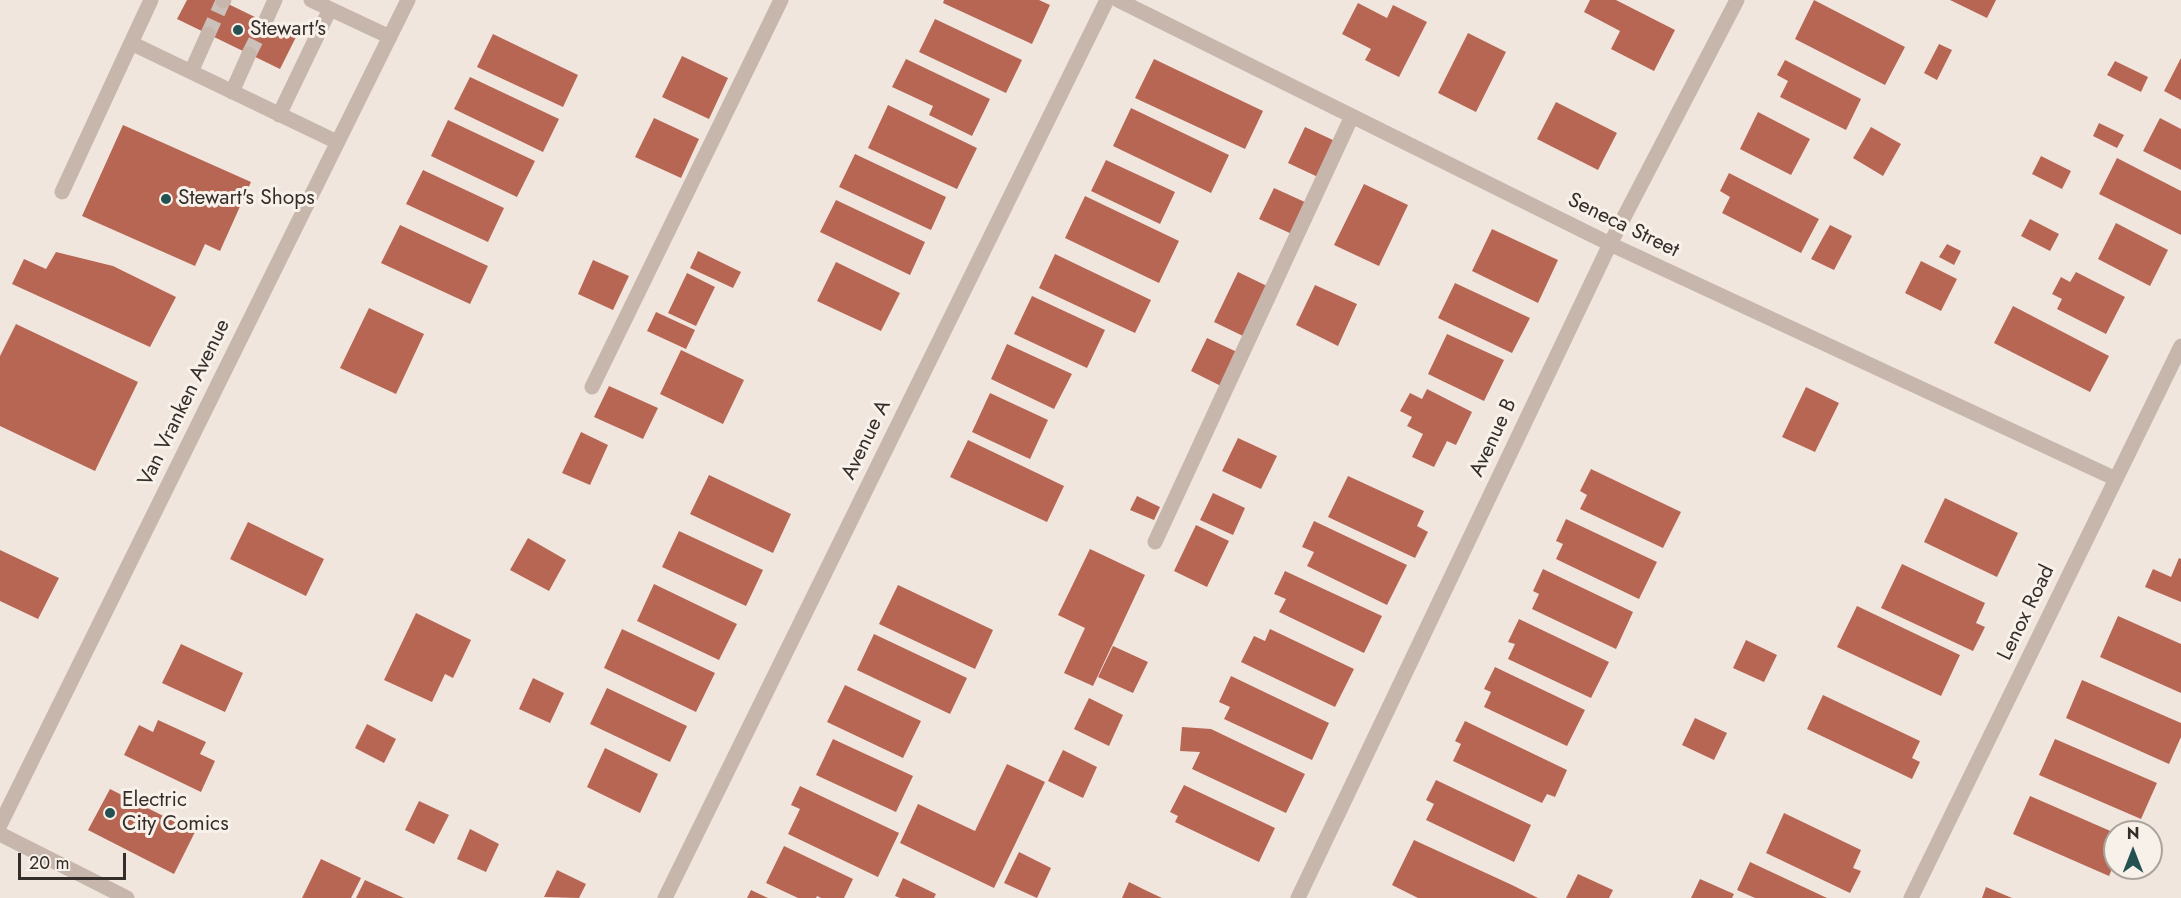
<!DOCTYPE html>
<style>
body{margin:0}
#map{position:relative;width:2181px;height:898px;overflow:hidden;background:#f0e6de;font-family:Jost,sans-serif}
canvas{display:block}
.north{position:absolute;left:2103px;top:820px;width:60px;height:60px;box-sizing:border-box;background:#f8f1ea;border:2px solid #aaa39d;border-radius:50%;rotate:0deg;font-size:16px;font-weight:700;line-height:24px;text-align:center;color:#352d2a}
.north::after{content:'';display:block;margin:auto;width:21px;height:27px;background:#245252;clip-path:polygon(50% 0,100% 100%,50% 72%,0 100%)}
.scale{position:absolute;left:18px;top:853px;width:108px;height:27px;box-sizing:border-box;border:3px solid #352d2a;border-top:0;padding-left:8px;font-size:18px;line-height:21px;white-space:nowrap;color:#352d2a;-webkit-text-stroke:4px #f8f1ea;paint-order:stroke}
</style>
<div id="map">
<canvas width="2181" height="898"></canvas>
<div class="north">N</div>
<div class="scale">20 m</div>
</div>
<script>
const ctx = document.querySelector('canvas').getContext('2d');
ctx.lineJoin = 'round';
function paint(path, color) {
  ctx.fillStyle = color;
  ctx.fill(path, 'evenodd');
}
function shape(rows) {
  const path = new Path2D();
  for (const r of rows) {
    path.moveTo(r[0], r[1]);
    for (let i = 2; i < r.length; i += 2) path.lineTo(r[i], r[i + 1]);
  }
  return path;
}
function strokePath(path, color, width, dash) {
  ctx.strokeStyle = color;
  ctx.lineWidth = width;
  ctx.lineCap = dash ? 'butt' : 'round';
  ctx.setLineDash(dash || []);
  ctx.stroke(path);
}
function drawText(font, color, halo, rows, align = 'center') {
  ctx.font = font + ' Jost,sans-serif';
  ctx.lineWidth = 6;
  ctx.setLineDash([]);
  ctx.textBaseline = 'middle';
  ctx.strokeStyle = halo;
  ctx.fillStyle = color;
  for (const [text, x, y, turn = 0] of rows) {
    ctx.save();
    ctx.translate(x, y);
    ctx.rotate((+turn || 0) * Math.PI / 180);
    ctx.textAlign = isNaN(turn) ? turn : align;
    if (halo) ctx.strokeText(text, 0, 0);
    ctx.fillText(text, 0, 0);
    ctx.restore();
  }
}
paint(shape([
 [187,0,220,0,296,37,280,69,177,19],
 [944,0,1039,0,1050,5,1032,44,943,3],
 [1590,0,1616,0,1675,30,1654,71,1611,49,1620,31,1584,12],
 [1814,0,1905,47,1885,85,1795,39],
 [1950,0,1996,0,1987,18],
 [1358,3,1387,18,1393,5,1427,22,1399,77,1365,60,1371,49,1342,34],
 [935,19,1022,60,1006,93,919,52],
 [1468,33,1506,52,1476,112,1438,93],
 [493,34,578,75,563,107,477,67],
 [1939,44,1952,50,1937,80,1924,73],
 [682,56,728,78,709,119,662,97],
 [2181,58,2181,100,2164,91],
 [906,59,990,99,972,136,929,115,933,106,892,87],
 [1154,59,1263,111,1245,149,1135,98],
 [1785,60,1861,99,1846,130,1780,97,1788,81,1777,75],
 [2115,61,2148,77,2141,92,2107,75],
 [470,77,559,119,543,152,454,109],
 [1556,102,1617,133,1598,170,1537,139],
 [888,105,977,148,957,189,868,148],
 [1131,108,1229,155,1211,193,1113,146],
 [1758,112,1810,139,1791,175,1740,149],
 [654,118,699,139,681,178,635,157],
 [2160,118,2181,129,2181,170,2143,151],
 [448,120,535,161,517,197,431,156],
 [2099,123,2124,135,2117,148,2093,136],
 [123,125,251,182,220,251,205,244,195,266,82,216],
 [1305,127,1335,141,1318,177,1288,163],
 [1871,127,1901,144,1883,176,1853,158],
 [855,154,946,197,931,230,839,187],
 [2041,156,2071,171,2062,189,2032,174],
 [2117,158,2181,191,2181,235,2099,194],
 [1106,160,1175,192,1160,224,1091,191],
 [423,170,504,208,488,242,406,204],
 [1729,173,1819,219,1801,253,1722,213,1730,197,1720,191],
 [1364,184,1408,205,1379,266,1334,245],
 [1274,188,1307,203,1292,234,1259,219],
 [1085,196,1179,241,1159,283,1065,238],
 [836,200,925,242,910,275,820,232],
 [2030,219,2059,234,2050,251,2021,236],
 [2116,223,2168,250,2150,286,2098,259],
 [400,225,488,266,470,304,381,263],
 [1830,225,1852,236,1834,270,1811,259],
 [1492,229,1558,260,1538,303,1472,271],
 [1947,244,1961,251,1954,265,1939,257],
 [698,251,741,272,733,288,690,268],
 [56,252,113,266,176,297,150,347,12,284,24,259,46,269],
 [1055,254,1151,300,1135,333,1039,288],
 [593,260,629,276,613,310,578,294],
 [1921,261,1957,279,1941,311,1905,293],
 [836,262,900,293,881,331,817,301],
 [1238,272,1267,286,1243,336,1214,322],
 [2076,272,2125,297,2106,334,2057,309,2062,299,2052,294,2061,277,2070,282],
 [687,273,715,287,696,326,668,313],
 [1455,283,1530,318,1512,353,1438,318],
 [1315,285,1357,304,1338,346,1296,325],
 [1032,296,1105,330,1087,368,1014,334],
 [2013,306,2109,356,2090,392,1994,343],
 [369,308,424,334,396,394,340,368],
 [656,312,695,330,686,349,647,331],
 [16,324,138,382,95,471,0,426,0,356],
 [1447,334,1504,360,1484,401,1428,374],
 [1207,338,1237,352,1221,386,1191,371],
 [1007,344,1072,374,1054,409,991,379],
 [681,350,744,380,723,424,660,394],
 [609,386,658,408,643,439,594,417],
 [1806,387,1839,403,1815,452,1782,437],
 [1427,389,1472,412,1456,445,1447,441,1434,467,1412,457,1423,434,1407,426,1412,417,1400,411,1410,393,1422,399],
 [990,393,1048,420,1030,459,972,432],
 [581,432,608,445,590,485,562,473],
 [1238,438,1277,456,1261,489,1222,471],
 [968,440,1064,486,1047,522,950,477],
 [1591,469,1681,512,1663,548,1580,509,1587,495,1580,491],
 [709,475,791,514,773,553,690,514],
 [1348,476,1424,511,1417,526,1428,532,1415,558,1328,517],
 [1213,493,1245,508,1233,535,1200,520],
 [1137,496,1160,507,1154,520,1130,510],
 [1945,498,2018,533,1997,577,1924,542],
 [1566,519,1657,562,1639,599,1556,559,1563,544,1556,541],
 [1314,521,1407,565,1387,605,1307,566,1314,552,1302,547],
 [248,522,324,559,306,596,230,559],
 [1196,525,1229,541,1207,587,1174,571],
 [679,531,763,570,746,606,662,567],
 [528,538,566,560,549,591,510,570],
 [1090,549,1145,575,1093,686,1064,673,1085,628,1058,615],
 [0,550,59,578,38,619,0,601],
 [2179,558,2181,559,2181,602,2145,587,2153,569,2171,577],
 [1902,564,1985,603,1976,623,1985,627,1973,651,1881,608],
 [1543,569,1633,612,1616,649,1532,609,1539,594,1533,591],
 [1285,571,1382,616,1364,653,1279,612,1286,599,1274,594],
 [654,584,737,624,719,660,637,621],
 [898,585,993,630,975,669,879,624],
 [1857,606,1960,655,1941,696,1837,647],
 [416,613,471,640,453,678,445,674,432,702,384,680],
 [2118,616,2181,644,2181,693,2100,657],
 [1519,619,1609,662,1591,698,1508,659,1515,644,1508,642],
 [622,629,715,673,696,712,604,668],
 [1270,629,1354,669,1335,707,1241,662,1254,636,1265,641],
 [874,634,967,678,950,714,857,670],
 [1746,640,1777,655,1764,682,1733,668],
 [181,644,243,673,225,712,162,683],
 [1113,646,1148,662,1133,693,1098,677],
 [1495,667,1585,710,1567,746,1484,707,1491,692,1484,689],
 [1231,676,1329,723,1312,760,1224,719,1230,707,1219,702],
 [533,678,564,693,550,723,519,709],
 [2082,680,2181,723,2181,737,2169,764,2066,718],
 [845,685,921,721,903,758,827,722],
 [607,688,687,726,670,762,590,724],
 [1823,695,1920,741,1912,758,1920,762,1912,779,1807,729],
 [1089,698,1123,715,1109,746,1074,729],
 [1695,718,1727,733,1714,760,1682,745],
 [158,720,206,742,200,754,215,761,201,792,124,755,139,725,153,732],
 [1465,721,1567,770,1555,797,1547,794,1542,803,1453,761,1461,744,1455,741],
 [367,724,396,739,384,763,355,748],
 [1182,727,1211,729,1305,774,1286,813,1192,769,1200,752,1180,751],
 [833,739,913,776,896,812,816,775],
 [2055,739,2157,783,2141,819,2039,775],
 [605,748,658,774,640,813,587,787],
 [1063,750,1097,767,1083,798,1048,781],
 [1007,764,1045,782,994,888,900,843,918,804,975,831],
 [1436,780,1531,825,1514,862,1426,820,1434,804,1426,800],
 [1184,785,1275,828,1259,862,1175,822,1178,816,1170,812],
 [800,786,899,833,878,877,788,834,800,809,791,805],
 [110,789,195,832,174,874,88,830],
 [2030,796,2115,833,2115,862,2109,876,2013,834],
 [419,801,449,815,434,844,405,830],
 [1784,813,1861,850,1853,868,1861,871,1850,893,1766,853],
 [470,829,499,844,486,872,457,859],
 [1414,840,1512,885,1538,898,1418,898,1392,885],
 [784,846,853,879,844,898,821,898,817,896,816,898,798,898,766,883],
 [1019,852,1051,868,1037,898,1004,883],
 [321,859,361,878,351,898,302,898],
 [1750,862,1827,898,1755,898,1737,890],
 [557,870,586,884,579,898,544,897],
 [1578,874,1613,890,1609,898,1566,898],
 [903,878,936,894,934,898,900,898,895,896],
 [1700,879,1734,894,1732,898,1691,898],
 [365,880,404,898,356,898],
 [1129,882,1145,890,1162,898,1122,898],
 [1986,887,2012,898,1982,898],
 [751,890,768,898,747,898]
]), '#b86654');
strokePath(shape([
 [208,34,223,1],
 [249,54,265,22]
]), '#cbc1ba', 15, [15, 8]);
strokePath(shape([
 [151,0,131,43,337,142],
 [311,0,390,37],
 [1118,0,1610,244,2116,479],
 [223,1,224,0],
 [265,22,275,0],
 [191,72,208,34],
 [232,92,249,54],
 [279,115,330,9],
 [62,192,131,43],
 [592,387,781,0],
 [1155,542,1352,116],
 [0,825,408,0],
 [0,834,127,898],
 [665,898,1107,0],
 [1298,898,1610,244,1737,0],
 [1911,898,2181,346]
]), '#c7b6ac', 15);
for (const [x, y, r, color] of [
 [238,30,6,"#245252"],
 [166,199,6,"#245252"],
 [110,813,6,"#245252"]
]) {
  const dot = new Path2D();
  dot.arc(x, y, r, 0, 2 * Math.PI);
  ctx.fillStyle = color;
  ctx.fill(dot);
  strokePath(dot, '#f8f1ea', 2);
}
drawText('21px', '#352d2a', '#f8f1ea', [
 ["Stewart's",250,30],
 ["Stewart's Shops",178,199],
 ["Electric",122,801],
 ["City Comics",122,825]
], 'left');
drawText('21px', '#352d2a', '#f8f1ea', [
 ["Seneca Street",1623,226,26],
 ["Van Vranken Avenue",185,403,-64],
 ["Avenue B",1494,438,-65],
 ["Avenue A",867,440,-64],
 ["Lenox Road",2027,613,-64]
]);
</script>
